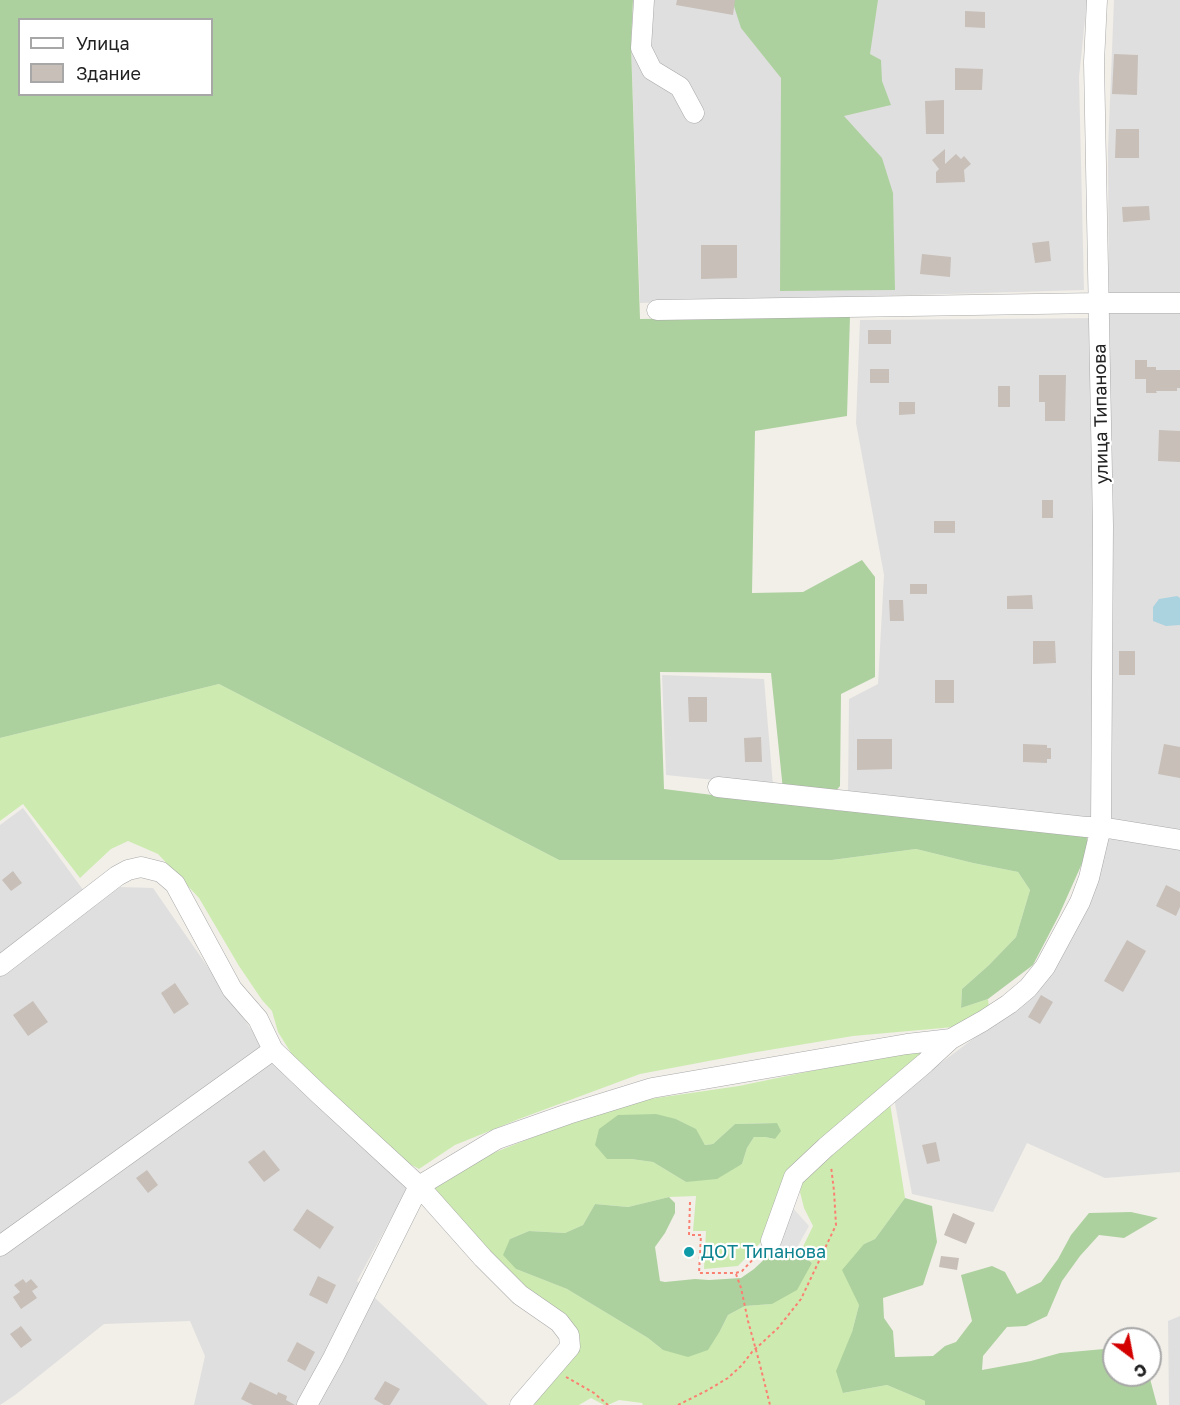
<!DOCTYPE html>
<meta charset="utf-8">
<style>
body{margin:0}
#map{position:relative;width:1180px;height:1405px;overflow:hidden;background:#f2efe9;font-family:"Golos Text",sans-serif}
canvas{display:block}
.legend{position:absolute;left:18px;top:18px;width:195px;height:78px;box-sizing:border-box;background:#fff;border:2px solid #a7a7a7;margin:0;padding:8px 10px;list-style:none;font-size:18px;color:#222}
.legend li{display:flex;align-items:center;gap:12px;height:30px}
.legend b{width:30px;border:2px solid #a7a7a7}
.north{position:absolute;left:1102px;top:1327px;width:60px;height:60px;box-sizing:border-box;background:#fff;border:2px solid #a7a7a7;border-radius:50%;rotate:148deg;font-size:16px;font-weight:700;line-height:24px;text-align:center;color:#222}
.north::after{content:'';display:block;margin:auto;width:21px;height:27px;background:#d40000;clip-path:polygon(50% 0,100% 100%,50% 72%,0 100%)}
</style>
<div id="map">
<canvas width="1180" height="1405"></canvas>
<ul class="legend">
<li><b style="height:8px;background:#fff"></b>Улица</li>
<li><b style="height:16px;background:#c7bfb8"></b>Здание</li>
</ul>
<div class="north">С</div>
</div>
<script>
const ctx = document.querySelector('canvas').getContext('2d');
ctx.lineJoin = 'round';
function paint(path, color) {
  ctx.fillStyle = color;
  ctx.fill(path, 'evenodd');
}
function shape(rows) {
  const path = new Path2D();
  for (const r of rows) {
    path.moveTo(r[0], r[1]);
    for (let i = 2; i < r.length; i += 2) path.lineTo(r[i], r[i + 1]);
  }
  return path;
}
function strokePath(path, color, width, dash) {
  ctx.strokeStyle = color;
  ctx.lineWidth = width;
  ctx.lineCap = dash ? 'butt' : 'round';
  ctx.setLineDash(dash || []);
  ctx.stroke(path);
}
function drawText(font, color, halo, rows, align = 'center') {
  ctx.font = font + ' "Golos Text",sans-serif';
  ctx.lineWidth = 4.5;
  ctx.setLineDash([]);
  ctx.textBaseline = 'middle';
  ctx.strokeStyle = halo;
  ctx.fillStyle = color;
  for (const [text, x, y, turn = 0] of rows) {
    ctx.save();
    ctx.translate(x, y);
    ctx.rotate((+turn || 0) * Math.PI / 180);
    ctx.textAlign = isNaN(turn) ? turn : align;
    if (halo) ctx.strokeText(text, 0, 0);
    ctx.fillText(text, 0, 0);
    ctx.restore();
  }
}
paint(shape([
 [633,0,1087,0,1079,77,1084,290,640,303,631,45],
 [1114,0,1180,0,1180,1172,1105,1178,1027,1143,993,1212,912,1194,894,1098,997,1021,1093,888,1106,850,1107,833,848,793,849,699,878,684,884,575,856,423,860,320,1109,318,1108,151],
 [662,675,764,679,773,786,666,775],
 [23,808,95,906,120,887,153,888,262,1045,407,1189,357,1281,488,1405,194,1405,205,1356,190,1321,104,1324,15,1395,0,1405,0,825],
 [1180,1316,1180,1405,1169,1405,1168,1321]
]), '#e0dfdf');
paint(shape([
 [219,684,559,860,832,860,916,849,973,863,1018,872,1030,890,1016,937,989,965,962,989,961,1008,988,999,989,1007,965,1026,853,1036,751,1053,640,1074,519,1119,455,1145,419,1169,408,1163,313,1080,293,1056,278,1032,272,1011,262,1000,239,966,199,898,158,854,128,841,111,849,80,878,23,804,0,821,0,738],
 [921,1048,925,1053,787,1170,764,1239,738,1266,704,1269,706,1231,693,1231,696,1196,669,1197,628,1207,595,1204,583,1225,565,1233,529,1231,510,1239,516,1269,567,1289,648,1338,663,1350,720,1331,728,1315,745,1306,772,1304,812,1263,800,1253,813,1226,804,1208,800,1192,803,1178,889,1097,905,1198,875,1239,864,1244,859,1305,852,1332,843,1393,887,1385,925,1401,925,1405,643,1405,642,1403,619,1400,608,1405,604,1405,591,1398,579,1405,528,1405,576,1347,527,1291,434,1196,434,1188,473,1161,574,1121,636,1101,739,1086],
 [676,1119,695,1129,705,1145,713,1144,735,1124,777,1123,775,1139,765,1137,754,1137,747,1148,742,1164,686,1182,653,1162,631,1159,607,1159]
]), '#cdebb0');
paint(shape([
 [0,0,633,0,631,45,640,319,850,316,847,416,755,431,752,593,803,592,862,560,875,577,875,677,841,694,840,786,834,793,783,790,771,673,660,672,664,789,842,811,862,809,1086,830,1088,850,1059,915,1033,965,988,999,961,1008,962,989,989,965,1016,937,1030,890,1018,872,973,863,916,849,832,860,559,860,219,684,0,738],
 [20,20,212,20,212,94,20,94],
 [732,0,878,0,870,54,881,60,882,81,891,105,844,116,882,158,893,193,895,290,780,291,781,78,741,28],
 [656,1114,676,1119,696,1129,705,1145,713,1144,735,1124,777,1123,781,1131,775,1139,765,1137,754,1137,747,1148,742,1164,717,1179,686,1182,653,1162,631,1159,607,1159,595,1145,599,1129,618,1115],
 [669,1197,675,1203,675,1213,665,1233,655,1247,660,1281,665,1282,695,1279,709,1280,741,1278,754,1269,771,1253,779,1248,800,1253,812,1263,797,1290,772,1304,745,1306,728,1315,720,1331,708,1350,688,1357,663,1350,648,1338,567,1289,516,1269,503,1255,510,1239,529,1231,565,1233,583,1225,595,1204,628,1207],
 [905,1198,932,1206,937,1242,923,1285,883,1298,884,1318,893,1331,895,1357,933,1356,945,1346,956,1342,972,1321,961,1275,992,1266,1005,1272,1017,1294,1041,1282,1058,1259,1071,1235,1089,1213,1131,1212,1158,1218,1124,1238,1099,1235,1080,1256,1062,1281,1047,1316,1026,1326,1007,1327,983,1356,982,1370,1031,1361,1060,1353,1104,1349,1114,1353,1114,1375,1149,1375,1157,1405,925,1405,925,1401,887,1385,843,1393,836,1371,852,1332,859,1305,842,1270,864,1244,875,1239]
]), '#add19e');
paint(shape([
 [791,1206,809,1226,795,1251,767,1240]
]), '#e2e2e2');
paint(shape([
 [1177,596,1180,598,1180,625,1166,626,1153,621,1153,607,1159,599]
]), '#aad3df');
paint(shape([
 [677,0,735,0,733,15,676,5],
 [965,11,985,12,985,28,965,27],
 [1114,54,1138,55,1137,95,1112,94],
 [955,68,983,69,982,90,955,90],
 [944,100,944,134,926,134,925,101],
 [1116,129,1139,129,1139,158,1115,158],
 [945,149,945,164,956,154,961,159,964,156,971,164,964,170,965,182,936,183,936,172,939,169,932,160],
 [1149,206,1150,220,1123,222,1122,207],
 [1049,241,1051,261,1035,263,1032,243],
 [701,245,737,245,737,278,701,279],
 [922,254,951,257,950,277,920,274],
 [868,330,891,330,891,344,868,344],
 [1135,360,1147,360,1147,367,1156,367,1156,370,1180,370,1180,388,1177,388,1177,391,1156,391,1157,393,1146,393,1146,379,1135,379],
 [870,369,889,369,889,383,870,383],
 [1039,375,1066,375,1065,421,1045,421,1045,402,1039,402],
 [998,386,1010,386,1010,407,998,407],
 [899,402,915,402,915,414,899,415],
 [1159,430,1180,431,1180,462,1158,461],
 [1042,500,1053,500,1053,518,1042,518],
 [934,521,955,521,955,533,934,533],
 [910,584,927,584,927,594,910,594],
 [1032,595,1033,609,1007,609,1007,596],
 [889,600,903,600,904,621,890,621],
 [1033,641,1055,641,1056,663,1033,664],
 [1119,651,1135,651,1135,675,1119,675],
 [935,680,954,680,954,703,935,703],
 [688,697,707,697,707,722,689,722],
 [761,737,762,762,745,762,744,738],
 [857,739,892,739,892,769,857,770],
 [1023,744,1047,745,1047,748,1051,748,1051,759,1047,759,1047,763,1023,762],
 [1164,744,1180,747,1180,778,1158,774],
 [13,871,22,883,11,891,2,880],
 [1166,885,1180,892,1180,907,1176,916,1156,906],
 [1127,940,1146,951,1123,992,1104,981],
 [175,983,189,1004,174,1014,161,993],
 [1041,995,1053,1002,1040,1024,1028,1017],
 [33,1001,48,1022,28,1036,13,1015],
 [936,1142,940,1161,927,1164,922,1145],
 [264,1150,280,1170,264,1182,248,1162],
 [147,1170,158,1185,148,1193,136,1178],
 [307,1209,334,1227,320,1249,293,1230],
 [953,1213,975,1223,966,1244,944,1235],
 [941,1256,959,1258,957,1270,939,1267],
 [318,1276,336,1285,327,1304,309,1295],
 [23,1279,26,1283,31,1279,38,1287,32,1291,37,1298,21,1309,13,1297,20,1292,14,1285],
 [21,1326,32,1340,21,1348,10,1334],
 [297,1342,315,1352,305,1371,287,1361],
 [385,1381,400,1389,390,1405,384,1405,374,1399],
 [250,1382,277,1395,278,1392,287,1396,286,1400,295,1405,253,1405,241,1399]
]), '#c7bfb8');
const minor = shape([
 [644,0,641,48,652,70,680,87,694,113],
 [657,310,1099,303,1180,303],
 [718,787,1086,827,1101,827,1180,840],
 [0,966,117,876,128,870,141,867,161,872,175,884,232,989,258,1019,273,1050,319,1094,419,1186,483,1258,520,1295,559,1322,569,1335,570,1347,520,1405],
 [771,1241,794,1177,826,1147,925,1063,951,1039,983,1021,1009,1004,1028,988,1045,967,1080,902,1089,878,1101,827,1103,526,1094,62,1097,0],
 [0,1246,273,1050],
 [307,1405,333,1358,419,1186,497,1139,568,1114,652,1088,907,1044,951,1039]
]);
strokePath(minor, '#a9a9a9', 21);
strokePath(shape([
 [690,1202,689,1235,701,1235,699,1273,736,1273,742,1271,761,1251],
 [736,1274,741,1288,748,1321,759,1361,770,1405],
 [566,1377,594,1393,608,1405],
 [678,1405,706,1391,728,1378,742,1365,752,1352,778,1328,801,1299,836,1225,834,1191,831,1166]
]), '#fa8072', 2, [3, 3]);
strokePath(minor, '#fff', 20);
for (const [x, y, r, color] of [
 [689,1252,6,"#0f9aa8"]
]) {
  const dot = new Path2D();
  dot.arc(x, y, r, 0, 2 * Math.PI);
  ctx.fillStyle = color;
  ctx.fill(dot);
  strokePath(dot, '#fff', 2);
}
drawText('18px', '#222', '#fff', [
 ["улица Типанова",1101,414,-91]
]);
drawText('18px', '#0d838f', '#fff', [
 ["ДОТ Типанова",701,1252]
], 'left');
</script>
